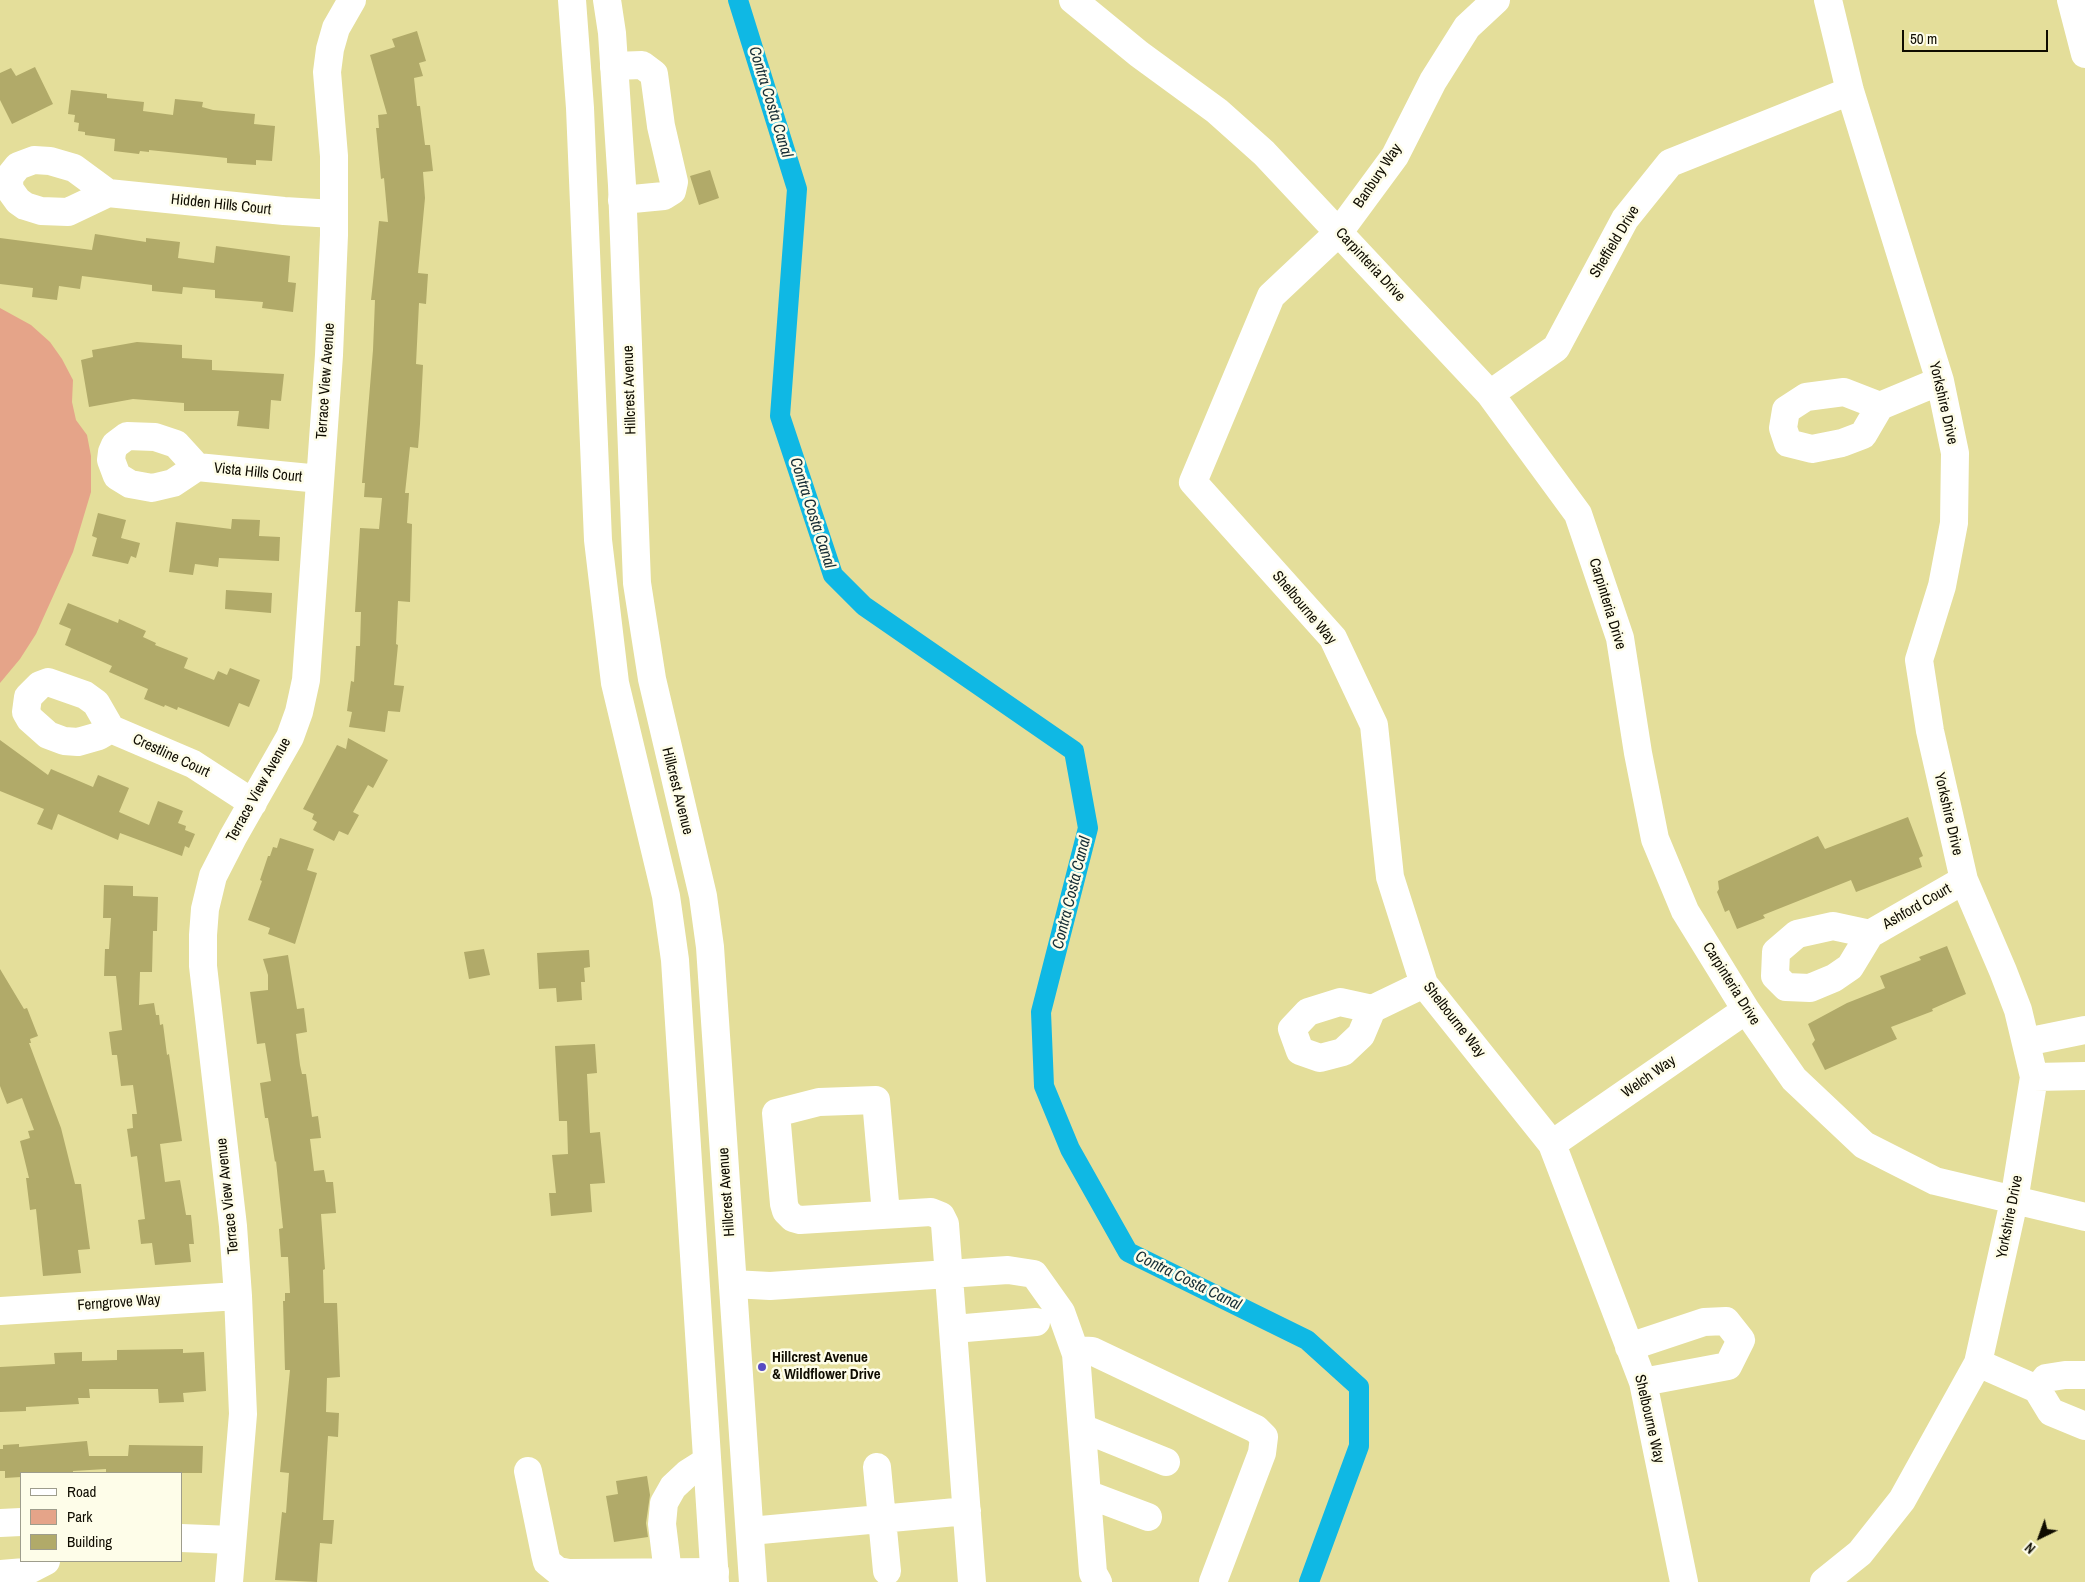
<!DOCTYPE html>
<style>
body{margin:0}
#map{position:relative;width:2085px;height:1582px;overflow:hidden;background:#e4de9a;font-family:"Archivo Narrow",sans-serif}
canvas{display:block}
.legend{position:absolute;left:20px;top:1472px;width:162px;height:90px;box-sizing:border-box;background:#fefde9;border:1px solid #9e9d8c;margin:0;padding:6px 9px;list-style:none;font-size:15px;color:#0f0c00}
.legend li{display:flex;align-items:center;gap:10px;height:25px}
.legend b{width:25px;border:1px solid #9e9d8c}
.north{position:absolute;left:2015px;top:1512px;width:50px;height:50px;-webkit-text-stroke:4px #fefde9;paint-order:stroke;rotate:222deg;font-size:14px;font-weight:700;line-height:20px;text-align:center;color:#0f0c00}
.north::after{content:'';display:block;margin:auto;width:18px;height:22px;background:#0f0c00;clip-path:polygon(50% 0,100% 100%,50% 72%,0 100%)}
.scale{position:absolute;left:1902px;top:30px;width:146px;height:22px;box-sizing:border-box;border:2px solid #0f0c00;border-top:0;padding-left:6px;font-size:15px;line-height:18px;white-space:nowrap;color:#0f0c00;-webkit-text-stroke:4px #fefde9;paint-order:stroke}
</style>
<div id="map">
<canvas width="2085" height="1582"></canvas>
<ul class="legend">
<li><b style="height:6px;background:#fff"></b>Road</li>
<li><b style="height:14px;background:#e5a489"></b>Park</li>
<li><b style="height:14px;background:#b1aa69"></b>Building</li>
</ul>
<div class="north">N</div>
<div class="scale">50 m</div>
</div>
<script>
const ctx = document.querySelector('canvas').getContext('2d');
ctx.lineJoin = 'round';
function paint(path, color) {
  ctx.fillStyle = color;
  ctx.fill(path, 'evenodd');
}
function shape(rows) {
  const path = new Path2D();
  for (const r of rows) {
    path.moveTo(r[0], r[1]);
    for (let i = 2; i < r.length; i += 2) path.lineTo(r[i], r[i + 1]);
  }
  return path;
}
function strokePath(path, color, width, dash) {
  ctx.strokeStyle = color;
  ctx.lineWidth = width;
  ctx.lineCap = dash ? 'butt' : 'round';
  ctx.setLineDash(dash || []);
  ctx.stroke(path);
}
function drawText(font, color, halo, rows, align = 'center') {
  ctx.font = font + ' "Archivo Narrow",sans-serif';
  ctx.lineWidth = 5;
  ctx.setLineDash([]);
  ctx.textBaseline = 'middle';
  ctx.strokeStyle = halo;
  ctx.fillStyle = color;
  for (const [text, x, y, turn = 0] of rows) {
    ctx.save();
    ctx.translate(x, y);
    ctx.rotate((+turn || 0) * Math.PI / 180);
    ctx.textAlign = isNaN(turn) ? turn : align;
    if (halo) ctx.strokeText(text, 0, 0);
    ctx.fillText(text, 0, 0);
    ctx.restore();
  }
}
paint(shape([
 [0,308,31,325,50,342,62,359,73,380,72,402,76,420,87,435,91,456,91,492,73,552,36,634,20,659,0,683]
]), '#e5a489');
strokePath(shape([
 [738,0,797,189,780,416,833,575,864,606,1074,751,1088,828,1041,1012,1044,1086,1070,1149,1128,1252,1307,1340,1359,1387,1359,1446,1309,1582]
]), '#0fb8e4', 20);
paint(shape([
 [417,31,426,61,419,63,423,76,414,78,417,106,420,106,425,145,430,145,433,171,423,172,425,198,418,273,428,274,426,304,419,303,416,364,423,365,420,424,418,448,410,447,405,493,409,493,407,523,412,524,410,602,398,601,396,644,398,645,394,685,404,686,400,712,388,711,385,732,349,727,352,712,347,711,351,681,354,682,356,646,360,646,361,612,355,612,360,528,379,529,382,498,364,497,365,483,362,483,373,350,375,300,371,300,373,282,379,221,388,222,384,178,381,179,376,128,379,128,378,115,387,114,370,55,395,47,392,39],
 [35,67,53,104,12,124,0,100,0,73,11,68,16,76],
 [71,90,107,94,107,98,144,102,143,111,173,115,175,99,203,102,202,107,213,110,255,114,254,124,275,126,272,161,256,160,256,165,227,163,227,158,149,150,149,152,140,151,139,154,114,151,115,139,85,135,85,132,78,131,79,123,74,122,75,115,68,114],
 [710,170,719,198,699,205,690,176],
 [95,234,146,242,146,238,180,242,178,258,214,263,216,246,290,256,288,282,296,283,293,312,262,308,263,302,215,298,215,290,183,287,182,294,152,291,152,285,82,276,80,289,59,286,57,300,32,297,33,288,0,284,0,238,92,250],
 [137,342,182,345,182,358,212,360,212,370,284,374,281,401,271,400,269,429,237,426,239,411,184,411,184,403,133,399,89,407,81,360,93,357,92,350],
 [98,513,126,520,121,538,140,543,136,558,131,556,128,564,92,556,97,538,92,536],
 [232,519,260,520,259,536,280,537,279,561,219,558,218,567,195,564,193,575,169,572,176,522,231,529],
 [226,590,272,593,271,613,225,609],
 [68,603,118,623,119,619,146,631,143,637,156,643,155,645,188,658,184,668,214,680,218,671,227,675,230,668,260,680,249,707,239,703,229,727,178,707,177,710,165,705,164,707,144,699,148,689,109,672,112,666,65,645,71,629,59,624],
 [348,738,388,760,373,788,368,785,353,812,359,815,348,835,339,831,334,841,313,830,317,822,312,819,314,814,303,809,337,745,346,749],
 [0,740,48,775,51,769,93,787,98,775,129,788,119,812,149,825,158,801,183,811,178,823,186,826,185,830,195,834,189,848,185,846,182,856,120,833,118,840,58,814,52,830,37,824,44,809,0,791],
 [1908,817,1923,856,1919,858,1922,867,1856,892,1851,880,1763,915,1765,918,1737,929,1729,910,1725,912,1717,892,1719,889,1718,881,1818,836,1825,849],
 [280,838,314,849,307,870,317,873,295,944,268,934,270,928,248,920,262,881,260,880,268,856,270,856,273,847,277,848],
 [104,885,133,886,133,896,158,897,157,931,153,931,152,972,140,972,139,1005,154,1003,156,1015,159,1015,160,1025,163,1024,167,1055,169,1054,182,1141,160,1144,165,1182,180,1180,186,1215,191,1215,194,1244,189,1244,191,1262,155,1265,152,1243,141,1244,138,1220,145,1219,137,1156,131,1157,127,1129,133,1128,132,1114,137,1114,133,1085,121,1086,117,1055,112,1055,109,1032,122,1030,116,976,104,976,105,949,109,949,111,918,103,918],
 [1947,946,1966,994,1932,1009,1933,1011,1891,1027,1897,1039,1825,1070,1812,1044,1815,1040,1808,1024,1847,1003,1885,988,1880,976,1921,960,1919,957],
 [484,949,490,975,469,979,464,952],
 [589,950,590,967,584,968,585,982,581,982,582,1000,557,1002,556,988,539,989,537,953],
 [288,955,297,1009,304,1008,307,1032,296,1034,300,1065,302,1074,306,1074,312,1117,318,1116,321,1138,310,1139,314,1171,324,1170,326,1182,333,1182,336,1213,321,1214,325,1269,323,1270,324,1303,337,1303,340,1377,327,1378,326,1412,339,1413,338,1437,328,1436,323,1520,334,1520,332,1544,320,1543,317,1582,275,1580,282,1512,286,1513,289,1473,280,1472,290,1370,285,1370,283,1301,285,1301,285,1293,290,1293,288,1257,281,1257,279,1229,283,1228,276,1161,275,1162,268,1118,265,1118,260,1083,271,1081,265,1043,257,1044,250,992,268,990,268,975,263,959],
 [0,969,24,1009,27,1008,38,1036,30,1039,31,1043,29,1043,61,1128,75,1184,81,1184,90,1249,78,1250,81,1273,43,1276,36,1209,30,1210,26,1178,29,1178,20,1141,30,1138,28,1131,34,1130,22,1098,7,1104,0,1086],
 [595,1044,597,1073,587,1074,590,1133,600,1132,605,1183,590,1184,592,1212,551,1216,549,1193,556,1193,552,1155,568,1154,567,1121,559,1121,555,1046],
 [183,1349,183,1353,204,1352,206,1391,183,1393,184,1402,159,1403,158,1389,89,1389,90,1398,78,1398,79,1404,26,1407,26,1411,0,1412,0,1367,55,1364,54,1353,82,1352,82,1361,117,1360,117,1350],
 [87,1441,89,1456,128,1456,129,1445,203,1446,202,1473,106,1473,106,1469,73,1471,73,1473,21,1473,21,1477,5,1478,5,1471,0,1471,0,1449,3,1449,3,1445,19,1444,19,1447],
 [647,1476,650,1495,646,1523,648,1537,614,1542,606,1496,618,1494,616,1481]
]), '#b1aa69');
strokePath(shape([
 [1073,0,1139,54,1217,111,1264,153,1490,394,1578,514,1620,638,1638,753,1655,839,1685,911,1746,1010,1794,1079,1864,1145,1935,1181,2085,1217],
 [1496,0,1467,27,1433,81,1395,156,1339,232,1271,296,1193,482,1333,638,1374,725,1390,877,1424,984,1552,1144,1643,1382,1684,1582],
 [2071,0,2085,54],
 [614,66,642,65,654,74,661,126,674,182,672,191,664,196,622,200],
 [108,193,74,168,50,161,34,160,18,166,10,176,9,183,10,190,18,201,25,206,41,211,68,212,108,193,284,211,334,214],
 [1490,394,1556,348,1625,219,1670,163,1850,91],
 [1880,406,1844,392,1806,397,1786,410,1783,428,1788,443,1812,449,1842,443,1863,435,1880,406,1940,381],
 [197,467,176,444,155,437,127,436,115,445,112,452,111,460,117,476,130,484,152,488,173,483,197,467,320,479],
 [111,729,99,736,78,742,64,741,48,735,30,719,26,712,28,697,40,685,48,682,85,695,96,703,111,729,193,764,253,803],
 [1870,934,1833,926,1797,934,1776,952,1775,976,1786,987,1810,988,1834,978,1850,967,1870,934,1964,880],
 [1372,1009,1361,1035,1343,1052,1320,1058,1300,1051,1292,1029,1308,1012,1340,1002,1372,1009,1424,984],
 [2026,1042,2085,1030],
 [2034,1077,2085,1076],
 [1552,1144,1746,1010],
 [886,1214,876,1100,819,1102,776,1113,784,1204,786,1211,793,1218,800,1220,931,1212,941,1216,945,1224,972,1582],
 [733,1284,770,1286,1008,1270,1034,1274,1061,1312,1076,1354,1093,1573,1098,1582],
 [0,1311,238,1296],
 [954,1329,1036,1322],
 [1629,1347,1704,1322,1726,1321,1741,1340,1728,1366,1643,1382],
 [1075,1350,1092,1351,1256,1429,1264,1437,1262,1453,1213,1582],
 [1978,1363,2037,1389,2051,1412,2085,1426],
 [2037,1389,2046,1378,2065,1375,2085,1375],
 [1082,1428,1166,1462],
 [877,1467,887,1571],
 [528,1471,545,1554,547,1562,558,1571,569,1573,715,1572],
 [1087,1494,1148,1517],
 [0,1523,21,1522],
 [750,1531,967,1511],
 [181,1538,232,1540],
 [668,1573,662,1524,664,1503,673,1487,688,1473,707,1461],
 [0,1574,25,1572,46,1561],
 [229,1582,243,1414,238,1296,233,1226,203,966,203,935,205,909,213,876,233,837,290,737,299,712,306,680,329,355,334,235,334,156,327,72,330,49,336,28,352,0],
 [1824,1582,1860,1553,1902,1500,1978,1363,2014,1201,2034,1077,2018,1010,2003,971,1964,880,1930,731,1919,660,1942,586,1954,523,1955,453,1940,381,1850,91,1828,0]
]), '#fff', 28);
strokePath(shape([
 [572,0,580,108,598,540,615,683,666,896,675,960,715,1582],
 [607,0,612,33,622,185,637,583,652,679,703,896,710,947,753,1582]
]), '#fff', 28);
for (const [x, y, r, color] of [
 [762,1367,5,"#584ac2"]
]) {
  const dot = new Path2D();
  dot.arc(x, y, r, 0, 2 * Math.PI);
  ctx.fillStyle = color;
  ctx.fill(dot);
  strokePath(dot, '#fefde9', 2);
}
drawText('15px', '#0f0c00', '#fefde9', [
 ["Banbury Way",1378,176,-56],
 ["Hidden Hills Court",221,205,6],
 ["Sheffield Drive",1615,242,-59],
 ["Carpinteria Drive",1370,265,47],
 ["Terrace View Avenue",326,381,-86],
 ["Hillcrest Avenue",630,390,-92],
 ["Yorkshire Drive",1943,403,77],
 ["Vista Hills Court",258,473,6],
 ["Carpinteria Drive",1607,604,73],
 ["Shelbourne Way",1304,608,50],
 ["Crestline Court",171,756,25],
 ["Terrace View Avenue",259,790,-61],
 ["Hillcrest Avenue",677,791,76],
 ["Yorkshire Drive",1948,814,77],
 ["Ashford Court",1917,907,-30],
 ["Carpinteria Drive",1731,984,58],
 ["Shelbourne Way",1454,1020,52],
 ["Welch Way",1649,1077,-35],
 ["Hillcrest Avenue",727,1192,-94],
 ["Terrace View Avenue",228,1196,-96],
 ["Yorkshire Drive",2010,1217,-79],
 ["Ferngrove Way",119,1303,-4],
 ["Shelbourne Way",1649,1419,77]
]);
drawText('bold 15px', '#0f0c00', '#fefde9', [
 ["Hillcrest Avenue",772,1358],
 ["& Wildflower Drive",772,1375]
], 'left');
drawText('italic 16px', '#162d36', '#fefde9', [
 ["Contra Costa Canal",770,102,73],
 ["Contra Costa Canal",812,513,72],
 ["Contra Costa Canal",1072,893,-76],
 ["Contra Costa Canal",1188,1281,26]
]);
</script>
